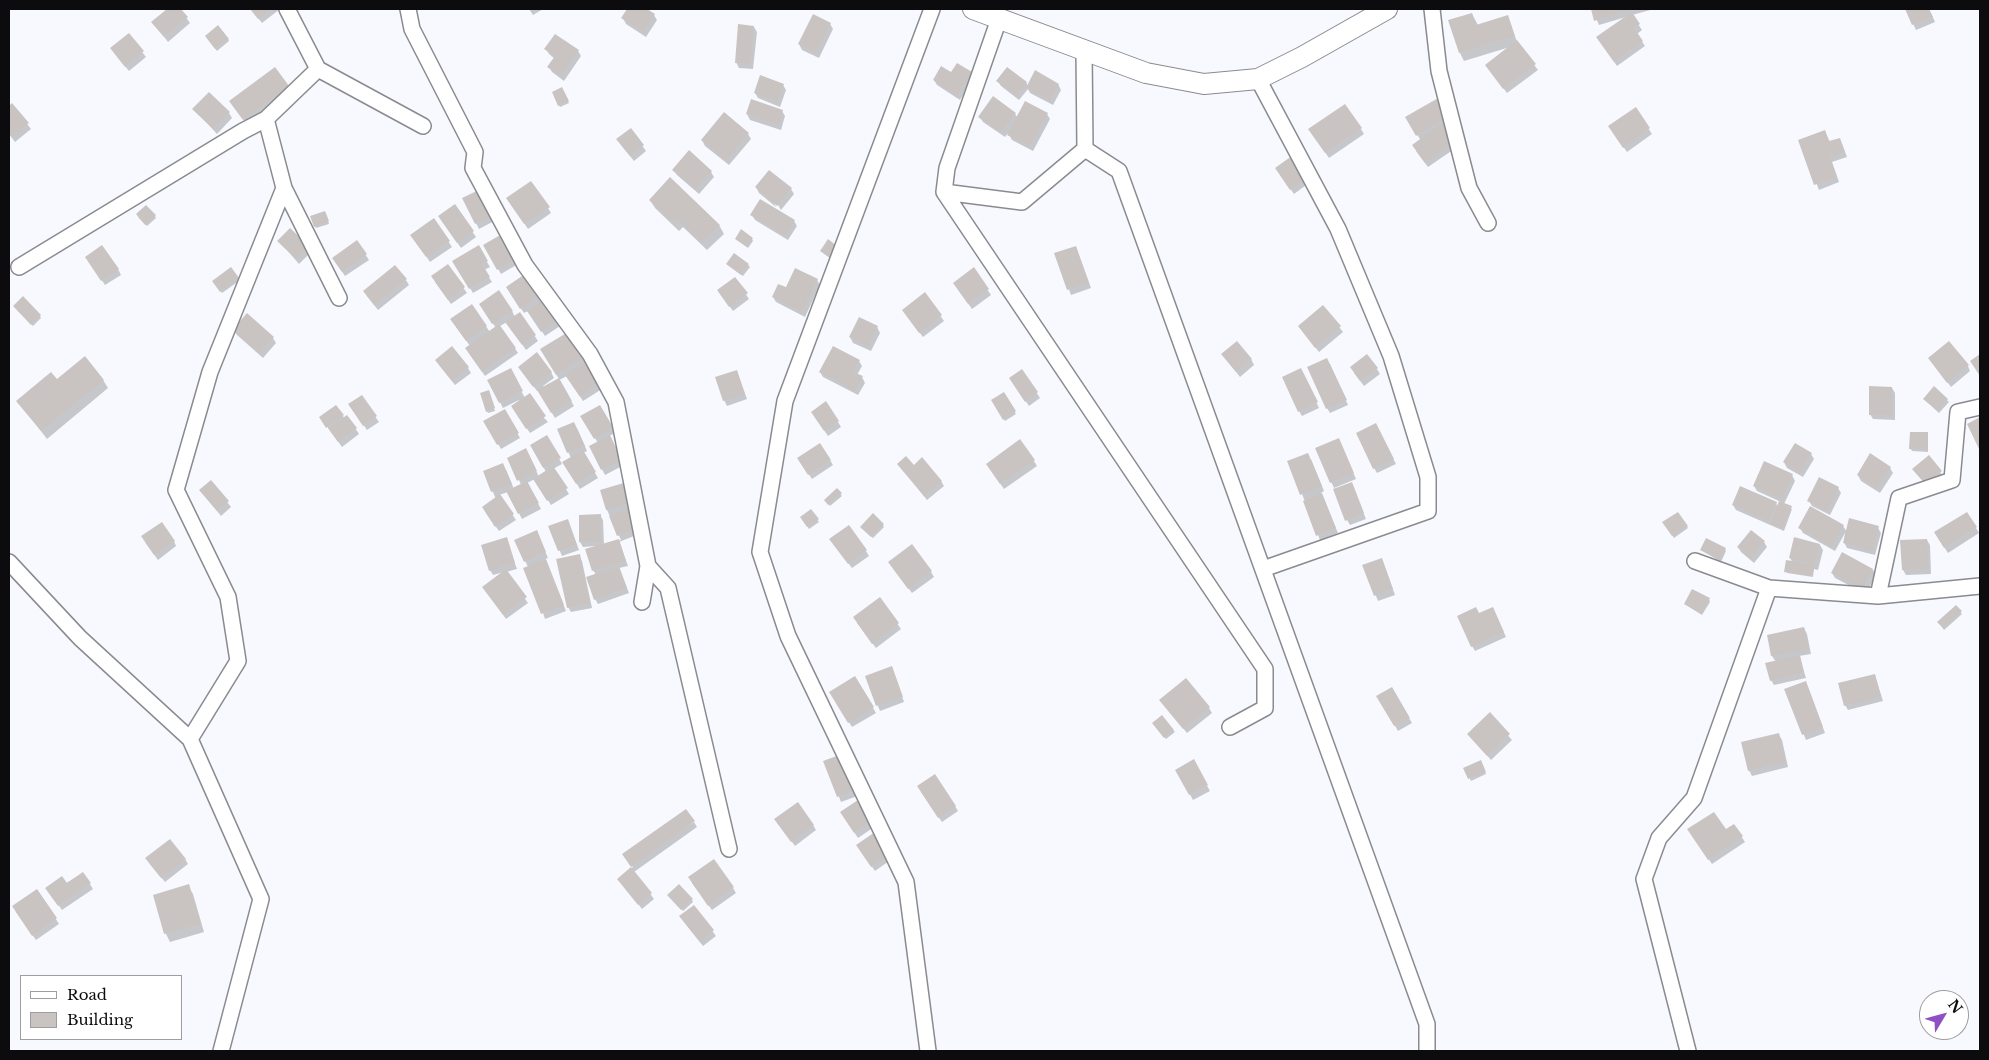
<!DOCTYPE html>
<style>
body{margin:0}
#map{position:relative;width:1989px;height:1060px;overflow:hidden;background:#f8f9fe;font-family:"Libre Baskerville",serif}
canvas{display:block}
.frame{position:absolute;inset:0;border:10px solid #0c0c0e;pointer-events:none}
.legend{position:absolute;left:20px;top:975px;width:162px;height:65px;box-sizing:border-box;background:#fff;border:1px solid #9e9e9f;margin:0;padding:6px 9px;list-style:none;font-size:15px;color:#0c0c0e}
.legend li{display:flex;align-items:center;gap:10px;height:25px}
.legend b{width:25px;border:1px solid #9e9e9f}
.north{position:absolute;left:1919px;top:990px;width:50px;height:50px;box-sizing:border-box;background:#fff;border:1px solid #9e9e9f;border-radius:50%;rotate:53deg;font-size:14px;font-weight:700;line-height:20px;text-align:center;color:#0c0c0e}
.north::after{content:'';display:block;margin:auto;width:18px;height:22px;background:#8f50c5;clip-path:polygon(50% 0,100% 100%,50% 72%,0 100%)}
</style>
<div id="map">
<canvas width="1989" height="1060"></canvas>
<div class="frame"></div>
<ul class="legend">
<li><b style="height:6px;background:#fff"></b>Road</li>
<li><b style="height:14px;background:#c9c4c2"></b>Building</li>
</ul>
<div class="north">N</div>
</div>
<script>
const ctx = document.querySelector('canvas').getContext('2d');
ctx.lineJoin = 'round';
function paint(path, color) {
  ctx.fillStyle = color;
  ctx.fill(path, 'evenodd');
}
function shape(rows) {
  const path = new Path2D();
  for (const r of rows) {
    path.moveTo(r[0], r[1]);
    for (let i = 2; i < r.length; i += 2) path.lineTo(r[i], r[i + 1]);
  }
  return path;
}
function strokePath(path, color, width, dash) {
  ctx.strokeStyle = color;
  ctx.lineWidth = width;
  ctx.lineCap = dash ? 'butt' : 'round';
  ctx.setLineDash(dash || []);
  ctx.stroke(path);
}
paint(shape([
 [169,9,180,9,190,23,168,42,153,22],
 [251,9,280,9,262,23],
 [529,9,543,9,533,15],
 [629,9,644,9,654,15,657,20,646,37,626,24,623,18],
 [1592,9,1654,9,1632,15,1642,30,1637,34,1645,46,1617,66,1601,43,1626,17,1599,25],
 [1906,9,1929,9,1935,22,1916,30],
 [1472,14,1478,25,1507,16,1518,44,1538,70,1507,93,1490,70,1510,47,1464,61,1460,53,1450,21],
 [830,24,833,29,819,58,802,50,799,44],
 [754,27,757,32,753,69,739,68,736,62],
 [129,35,146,57,129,71,115,54],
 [208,39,228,39,229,41,217,51],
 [546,49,578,51,581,56,564,81,552,72,549,67,555,59,549,54],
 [274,69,291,92,247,124,233,106],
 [971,73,974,78,960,100,937,85,934,80,951,74],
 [998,81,1026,82,1028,86,1058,84,1061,90,1053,105,1030,93,1028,89,1019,100,1001,86],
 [783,85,786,90,780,107,758,98,755,93],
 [562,89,569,103,560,107,553,93],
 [1440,98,1460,145,1428,167,1416,151,1421,141,1407,117],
 [12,105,31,129,15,142,9,134,9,108],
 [194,109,229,113,232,118,217,134],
 [1635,109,1652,134,1627,152,1613,132],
 [782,111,785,116,781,130,750,120,747,114],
 [1015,114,1018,118,1047,114,1050,119,1033,151,1012,140,1008,133,1005,137,983,122,980,117],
 [1361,129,1364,134,1329,158,1313,135],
 [631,130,646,151,634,161,621,145],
 [1825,132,1830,142,1842,144,1847,157,1832,162,1839,182,1819,190,1800,141],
 [748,134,751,139,729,165,705,146,702,140],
 [674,170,711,172,714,177,699,194,677,175],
 [1280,174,1313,180,1294,194],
 [756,187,791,189,794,194,781,210,775,200,773,201,776,207,759,193],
 [464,199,496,220,479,229],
 [650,200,719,225,724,234,707,250,683,227,679,231,655,208],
 [511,203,548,208,551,213,528,229],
 [454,205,476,237,461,248,442,221],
 [326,214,329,224,316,228,315,226],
 [752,215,794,221,797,226,788,240,755,220],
 [155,216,156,218,147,226,138,217],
 [434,220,452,247,430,262,415,240],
 [290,229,311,252,299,264,279,241],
 [501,236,518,264,501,274,485,246],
 [736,239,752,239,753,241,748,248],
 [357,242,369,260,345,276,337,264],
 [478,247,490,267,484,270,492,282,473,293,454,261],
 [1076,247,1091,288,1071,295,1056,254],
 [90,262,118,269,121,275,105,285],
 [727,264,748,265,750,267,743,276],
 [448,266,467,293,451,304,435,282],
 [231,269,239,281,222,293,214,282],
 [973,269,991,295,972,309,957,288],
 [735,278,749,299,733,311,722,296],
 [406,280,409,285,378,310,367,296],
 [817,280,820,285,805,317,776,302,773,297,786,289],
 [510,292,539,296,560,326,545,336,528,311,524,313],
 [925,294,944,321,923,337,906,315],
 [471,306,490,332,496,328,483,309,512,311,515,317,520,314,538,341,526,350,507,322,500,326,518,353,485,376,469,353,470,346,455,325],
 [1323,306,1343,332,1319,352,1299,327],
 [16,308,40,316,41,318,33,326],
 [877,327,880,333,871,351,853,343,850,337],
 [234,330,273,338,276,343,263,358,237,335],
 [567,334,602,389,583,401,567,376,559,380,574,406,555,418,538,390,537,391,523,372,551,372,554,378,543,386,544,387,559,379,541,350],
 [1223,355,1251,359,1254,365,1240,377],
 [1929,358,1968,366,1970,371,1951,387],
 [859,361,862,366,857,375,862,377,865,383,858,395,823,377,820,372],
 [1330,364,1348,405,1330,413,1327,408],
 [439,365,468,368,471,373,455,385],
 [1377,369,1380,374,1364,386,1354,373],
 [510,370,525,398,548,422,530,433,515,411,519,400,503,408,489,381],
 [1022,371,1040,398,1029,406,1014,384],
 [737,372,747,399,727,406,724,400],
 [1304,375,1319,408,1302,416,1299,411],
 [103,380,108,388,47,439,18,401,57,381],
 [1892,388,1895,393,1895,420,1873,419,1870,414],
 [1934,388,1949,402,1939,413,1926,401],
 [490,394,495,411,488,413,487,411],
 [1003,394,1016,414,1005,421,992,401],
 [361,397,379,422,367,430,353,410],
 [600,406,615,433,609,436,624,465,605,475,590,446,598,443,582,417],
 [505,411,520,438,501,449,485,422],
 [343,416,344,418,347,416,359,434,342,447,320,417],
 [815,417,838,422,841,427,828,436],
 [577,428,587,451,583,453,598,478,580,489,564,463,571,458,558,430],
 [1378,429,1396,464,1377,473,1374,468],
 [1928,434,1928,452,1912,451,1911,449],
 [547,436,562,464,553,469,569,494,551,505,535,479,527,483,541,509,522,519,508,492,499,495,516,520,499,531,486,513,496,499,484,472,506,470,514,489,521,485,519,480,529,455,539,477,546,472,532,445],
 [1341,445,1356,479,1334,488,1316,449],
 [1811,454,1814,459,1803,477,1787,468,1784,462],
 [1928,457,1944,477,1930,489],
 [1311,459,1324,491,1321,493,1338,533,1320,540,1302,494],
 [830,460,833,465,812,479,802,464],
 [1034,461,1037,466,1004,489,990,469],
 [898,464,914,466,941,481,944,486,927,500],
 [1890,468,1893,473,1880,493,1861,481,1858,475],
 [1792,475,1795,481,1784,504,1792,509,1784,531,1736,510,1733,505,1776,503,1778,507,1781,502,1757,491,1754,486],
 [211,481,231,507,221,516,204,495],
 [626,483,639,534,619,542,628,566,619,568,629,593,598,604,595,599,596,575,593,570,596,546,583,547,580,542,600,515,603,520,604,545,621,540,607,510,601,491],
 [1838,488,1841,493,1830,515,1812,506,1809,501],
 [1354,489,1366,519,1350,525,1347,520],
 [837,490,842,496,830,506,827,502],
 [1810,508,1843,526,1847,532,1878,528,1881,533,1875,555,1847,548,1844,542,1845,533,1835,551,1803,533,1800,528],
 [811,510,819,522,809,529,801,517],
 [1678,513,1688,528,1674,538,1664,523],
 [1967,513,1979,533,1948,553,1935,533],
 [883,525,884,527,873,538,863,529],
 [570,526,579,550,562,556,550,527],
 [539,537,548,558,545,559,566,611,545,619,528,567,516,541],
 [506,539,517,569,506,572,528,603,506,619,487,592,504,572,493,575,490,570],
 [1927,540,1930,545,1931,574,1906,575,1903,570],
 [174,541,176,546,158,560,145,542],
 [1764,542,1767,547,1754,563,1741,552,1738,547],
 [834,544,866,551,869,556,852,568],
 [1820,545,1823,550,1818,570,1814,569,1813,577,1787,573,1786,571,1793,563,1790,558],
 [1725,549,1726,551,1721,562,1701,550],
 [1842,553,1873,570,1876,575,1866,594,1835,578,1832,573],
 [579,556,582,561,592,608,571,612,568,607],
 [1384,565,1395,595,1378,601,1364,566],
 [893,568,931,572,934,577,912,593],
 [880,599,901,629,876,648,857,623],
 [1709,599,1710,602,1702,615,1685,604],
 [1956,606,1962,614,1944,630,1940,624],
 [1495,614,1506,637,1475,651,1472,646,1479,615],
 [1804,628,1807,634,1811,654,1799,656,1806,678,1774,685,1771,680,1776,662,1772,656,1768,636],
 [894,673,904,702,880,711,866,676],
 [1875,676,1883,701,1848,710,1845,705],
 [855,677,876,713,852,727,830,692],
 [1808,688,1825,733,1806,740,1786,690],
 [1392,689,1412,723,1398,731,1378,696],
 [1164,705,1209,708,1212,713,1187,733],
 [1489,714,1512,740,1491,760,1468,734],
 [1155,726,1173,730,1175,732,1166,739],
 [1779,735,1782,740,1788,767,1752,776,1749,770],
 [825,761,860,795,841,802],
 [1193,761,1210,791,1193,800,1177,770],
 [1481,762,1486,774,1471,781,1465,769],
 [921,792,955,806,958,811,942,822],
 [858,801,874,827,858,838,844,817],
 [694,822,697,827,634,872,654,899,642,909,619,879,633,867,627,860],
 [779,824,813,825,816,830,795,846],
 [1734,825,1745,842,1712,864,1692,835,1725,831],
 [875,834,892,859,875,871,861,851],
 [185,859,188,864,165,882,150,864],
 [83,873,93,889,62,910,50,893],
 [692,883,733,888,736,893,712,910],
 [188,886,193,894,204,932,170,942,166,934,154,896],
 [37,890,59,924,36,940,16,912],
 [670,897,692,900,693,902,683,911],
 [694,906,716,936,703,946,684,922]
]), '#0003');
paint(shape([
 [167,9,181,9,188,17,164,37,151,22],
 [250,9,271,9,258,19],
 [627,9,647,9,655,14,643,32,621,18],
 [1591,9,1632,9,1594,21],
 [1905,9,1929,9,1933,17,1912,25],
 [1632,12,1640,24,1634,28,1643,41,1614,62,1596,37],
 [1472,13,1476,25,1508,15,1515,36,1459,53,1448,20],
 [813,14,831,23,816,54,798,44],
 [738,24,754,26,751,64,735,63],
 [218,25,229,39,215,49,205,36],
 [129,33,144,51,125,67,110,48],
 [555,34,579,50,561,76,547,67,555,56,544,49],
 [1517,40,1536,64,1503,89,1485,65],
 [957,63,972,72,957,96,933,80,941,66,951,72],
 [275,67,289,86,243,120,229,101],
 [1007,67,1027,82,1016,96,996,81],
 [1035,70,1059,84,1050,101,1026,88],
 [760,75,784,84,777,102,754,93],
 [562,87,569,101,558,106,552,92],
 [209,92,230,112,213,129,192,109],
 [993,96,1016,113,1001,133,978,117],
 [1440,97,1451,116,1416,136,1405,117],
 [751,99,783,110,779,125,746,114],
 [1025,101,1048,113,1030,147,1007,135],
 [12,103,29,123,12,137,9,134,9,106],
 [1345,104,1362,128,1325,153,1308,129],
 [1636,107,1650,128,1623,148,1608,126],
 [724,112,749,133,726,161,701,140],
 [1445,121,1458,139,1425,163,1412,145],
 [631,128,644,145,630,156,616,139],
 [1825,130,1829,141,1840,138,1845,152,1830,157,1837,177,1814,185,1798,140],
 [689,150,712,171,695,190,672,170],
 [1296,153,1311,175,1290,190,1275,168],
 [769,170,792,188,777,206,755,187],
 [670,177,720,225,702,243,677,219,674,223,649,200],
 [531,181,550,207,524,224,506,198],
 [481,189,494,215,475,224,462,198],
 [760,199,795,220,785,236,750,215],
 [455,204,474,231,457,243,438,216],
 [146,205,156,215,145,225,136,214],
 [325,211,329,221,314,227,310,216],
 [434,218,450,241,426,257,410,235],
 [290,228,309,246,296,259,277,241],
 [741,229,753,238,747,247,735,239],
 [502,234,517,258,497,270,483,245],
 [828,239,842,250,834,261,820,251],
 [357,240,367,254,342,272,332,258],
 [102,245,119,269,101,281,85,257],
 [479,245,488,261,482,264,490,277,469,289,452,261],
 [1076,246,1089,283,1067,290,1054,253],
 [734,253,749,264,741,275,726,264],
 [448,264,465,287,448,300,431,276],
 [395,265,407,279,374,305,363,291],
 [231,267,239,278,220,292,212,281],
 [974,267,989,289,968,304,953,283],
 [795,268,818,279,802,312,772,297,778,284,786,287],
 [525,274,540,296,520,309,506,287],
 [735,277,748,293,729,307,717,290],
 [499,290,513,311,492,324,479,304],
 [925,292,942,315,919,333,902,310],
 [23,296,41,315,31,325,13,306],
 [544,299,558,320,541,332,527,311],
 [472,304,487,326,466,341,450,319],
 [1323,305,1341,326,1315,348,1298,326],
 [520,312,536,335,522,345,505,322],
 [247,313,274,337,259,353,232,330],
 [859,317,878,326,868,347,849,337],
 [499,324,516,348,482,372,465,348],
 [568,332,584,358,556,375,540,349],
 [1237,341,1252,359,1236,372,1221,354],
 [1949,341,1969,365,1947,383,1928,358],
 [452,346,469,367,452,381,435,360],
 [833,346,860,360,853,372,863,376,855,391,819,372],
 [537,352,552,372,533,387,518,367],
 [1367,354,1378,368,1360,381,1350,367],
 [1980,354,1980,376,1970,361],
 [85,356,104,380,41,431,16,401,51,372,57,379],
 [1327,358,1347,400,1326,409,1307,367],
 [585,362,600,383,580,397,565,375],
 [511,368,523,391,499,403,487,380],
 [1301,368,1318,402,1298,412,1282,377],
 [1022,369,1038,392,1025,402,1009,378],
 [737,370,745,394,723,401,715,377],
 [559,378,572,401,551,413,537,390],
 [1869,386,1892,387,1892,415,1869,415],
 [1934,386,1948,399,1938,411,1923,399],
 [489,390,495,408,486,412,480,393],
 [1004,392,1016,411,1003,420,991,400],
 [530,393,546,416,526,429,511,406],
 [362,395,377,416,363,426,348,404],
 [826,401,839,421,824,431,811,412],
 [336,405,344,415,326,428,319,417],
 [600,405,613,427,594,439,580,416],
 [505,409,519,433,497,445,483,421],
 [347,415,357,428,338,442,328,428],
 [1980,417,1980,451,1967,424],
 [574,422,585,446,567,453,557,429],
 [1376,423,1394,459,1373,469,1356,433],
 [1910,432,1928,432,1928,450,1909,449],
 [547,435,561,458,543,468,530,445],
 [610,435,622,460,601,470,589,446],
 [1339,438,1354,473,1330,483,1315,448],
 [1020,439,1035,460,1000,484,986,464],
 [820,443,831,460,808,475,797,458],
 [1795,443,1812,453,1800,473,1783,462],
 [526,448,537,471,517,481,507,458],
 [583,450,596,472,576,484,562,462],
 [1308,453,1322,486,1300,495,1287,461],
 [1870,453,1891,467,1877,489,1857,475],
 [1929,455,1942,471,1926,485,1912,469],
 [906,456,914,465,922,457,942,481,924,496,897,464],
 [1764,461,1793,474,1782,499,1753,486],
 [503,463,512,484,491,492,483,471],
 [553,466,568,488,547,501,533,479],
 [1819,477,1839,487,1827,511,1807,501],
 [211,480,229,501,217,511,199,490],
 [527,481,539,503,518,514,506,491],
 [627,482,633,502,606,510,600,490],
 [1352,482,1364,513,1345,521,1333,489],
 [1740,486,1777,502,1769,521,1732,505],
 [837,488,842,493,828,505,824,500],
 [1322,493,1336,528,1316,536,1303,501],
 [500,494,514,514,495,527,482,507],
 [1779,501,1792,506,1783,529,1770,524],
 [1810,506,1844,525,1832,547,1798,528],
 [629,508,637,529,617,536,609,516],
 [811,509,819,519,807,527,800,517],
 [1678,512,1688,526,1672,536,1662,522],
 [1967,512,1977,527,1944,548,1934,532],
 [873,513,884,524,871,537,860,527],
 [601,514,601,541,579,542,579,515],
 [1849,518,1879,526,1873,551,1843,543],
 [568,519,577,545,558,551,548,526],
 [162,522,175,541,154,555,141,536],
 [849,525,867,550,848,564,829,539],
 [537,530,546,552,524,562,514,540],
 [1751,530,1765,541,1751,559,1737,547],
 [507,537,515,563,489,571,481,545],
 [1794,537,1820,544,1812,576,1784,572,1786,560,1812,564,1789,558],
 [1706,538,1726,548,1720,560,1700,550],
 [619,539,626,561,592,571,585,549],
 [1927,539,1929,569,1902,570,1900,540],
 [912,544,932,571,908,589,888,562],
 [1842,552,1873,569,1863,590,1831,573],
 [580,554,590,603,567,608,556,559],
 [1382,558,1393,589,1374,596,1362,565],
 [546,559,564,605,541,614,523,568],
 [619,566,627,588,594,600,586,577],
 [506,569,527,597,503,615,482,587],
 [1692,589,1710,598,1701,614,1684,604],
 [880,597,899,623,872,644,853,617],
 [1956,605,1962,611,1943,628,1937,622],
 [1476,607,1479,613,1493,607,1504,632,1471,647,1457,616],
 [1804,627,1809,649,1771,656,1767,635],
 [1800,655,1804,672,1770,681,1765,663],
 [892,666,903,697,876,706,865,676],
 [1875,674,1881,696,1844,706,1838,683],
 [855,676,874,707,848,723,829,692],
 [1186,678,1210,707,1183,729,1159,700],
 [1806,681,1823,727,1802,735,1784,689],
 [1392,687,1410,718,1394,726,1376,696],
 [1490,712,1510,734,1487,756,1467,734],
 [1162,715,1174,730,1164,738,1152,723],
 [1779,733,1786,762,1748,771,1741,742],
 [845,753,858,789,837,797,823,761],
 [1194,759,1208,785,1189,795,1175,770],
 [1481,760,1486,772,1468,779,1463,768],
 [935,774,956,806,938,818,917,786],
 [858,800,873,821,854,833,840,812],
 [798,802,814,825,791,842,774,819],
 [686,809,695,821,631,867,622,854],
 [1714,812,1726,829,1734,824,1743,836,1708,860,1687,829],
 [875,832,890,854,871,867,856,845],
 [170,839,186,859,161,878,145,858],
 [714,859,734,887,708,906,688,877],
 [631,867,652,893,638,905,617,879],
 [83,872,91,883,58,906,45,888,62,876,67,883],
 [189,884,201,924,164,934,153,895],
 [679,884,693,899,681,910,667,895],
 [37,889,57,918,32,936,12,906],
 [694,905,714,930,700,942,679,916]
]), '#c9c4c2');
const street = shape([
 [408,9,412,29,475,152,473,168,525,265,590,354,616,402,648,566,668,588,729,849],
 [1432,9,1439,71,1469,188,1488,223],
 [999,19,947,168,944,192,1265,669,1265,708,1230,727],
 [1084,51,1085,149,1119,171,1427,1024,1427,1051],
 [318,69,423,126],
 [1258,79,1338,229,1391,356,1428,477,1428,511,1263,569],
 [284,188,339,298],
 [944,192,1022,202,1085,149],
 [19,267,243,131,266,119],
 [1695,561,1769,588,1878,596,1980,586],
 [9,562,80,638,190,739,238,661,228,597,176,490,210,372,284,188,266,119,318,69,287,9],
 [1878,596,1899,498,1952,480,1958,412,1980,407],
 [642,602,648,566],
 [190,739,261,899,221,1051],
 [928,1051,906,882,788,636,760,552,785,401,932,9],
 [1688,1051,1644,879,1659,838,1694,798,1769,588]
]);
const secondary = shape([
 [973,9,1146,73,1204,84,1258,79,1302,57,1387,9]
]);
strokePath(street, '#8a8b90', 18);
strokePath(secondary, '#8a8b90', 22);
strokePath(street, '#fff', 15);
strokePath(secondary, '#fff', 20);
</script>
